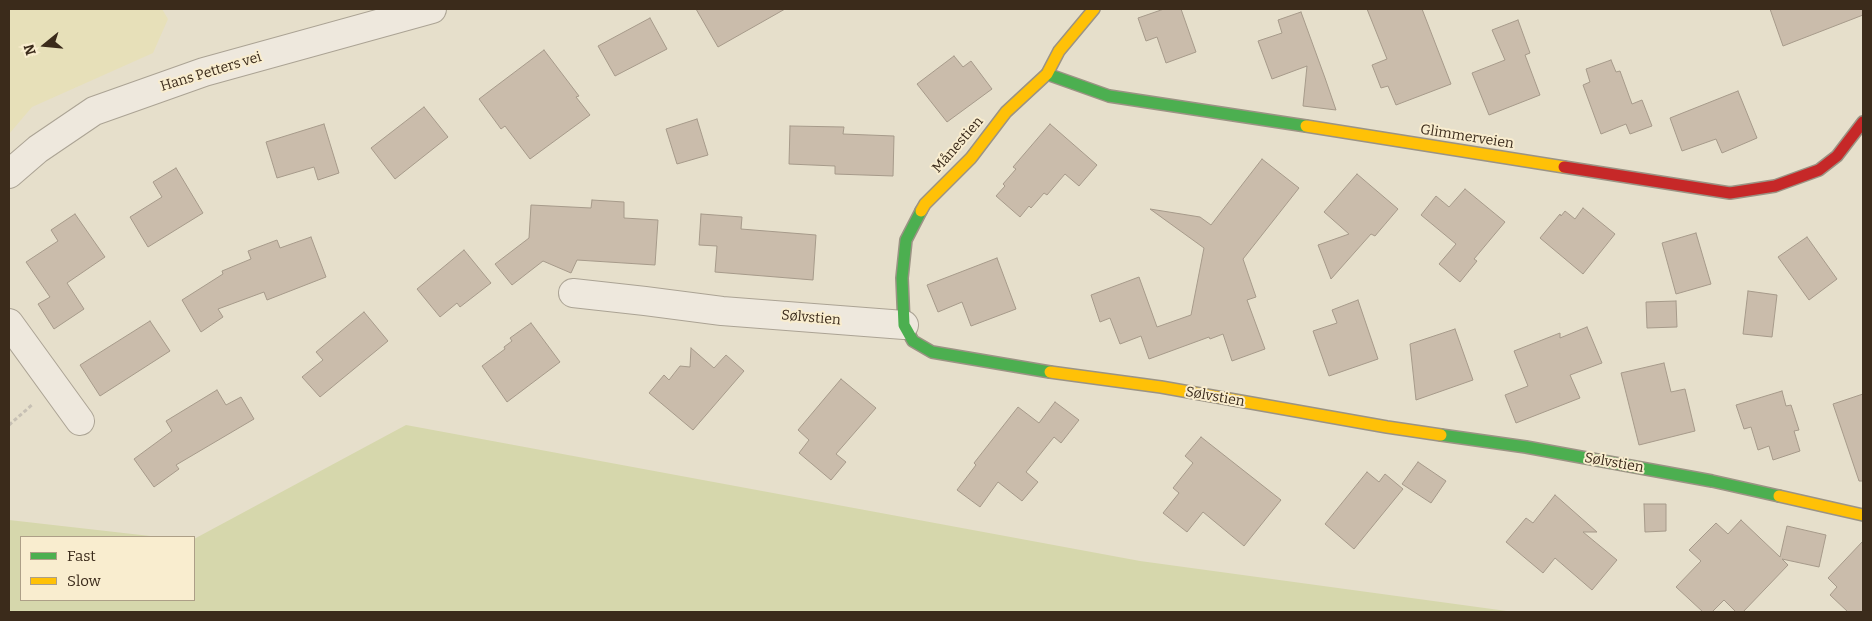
<!DOCTYPE html>
<meta charset="utf-8">
<style>
body{margin:0}
#map{position:relative;width:1872px;height:621px;overflow:hidden;background:#e6dfcb;font-family:Bitter,serif}
canvas{display:block}
.frame{position:absolute;inset:0;border:10px solid #3b2b1b;pointer-events:none}
.legend{position:absolute;left:20px;top:536px;width:175px;height:65px;box-sizing:border-box;background:#f9edcf;border:1px solid #ad9f87;margin:0;padding:6px 9px;list-style:none;font-size:15px;color:#3b2b1b}
.legend li{display:flex;align-items:center;gap:10px;height:25px}
.legend b{width:25px;border:1px solid #ad9f87}
.north{position:absolute;left:20px;top:20px;width:50px;height:50px;-webkit-text-stroke:4px #f9edcf;paint-order:stroke;rotate:253deg;font-size:14px;font-weight:700;line-height:20px;text-align:center;color:#3b2b1b}
.north::after{content:'';display:block;margin:auto;width:18px;height:22px;background:#3b2b1b;clip-path:polygon(50% 0,100% 100%,50% 72%,0 100%)}
</style>
<div id="map">
<canvas width="1872" height="621"></canvas>
<div class="frame"></div>
<ul class="legend">
<li><b style="height:6px;background:#4caf50"></b>Fast</li>
<li><b style="height:6px;background:#ffc107"></b>Slow</li>
</ul>
<div class="north">N</div>
</div>
<script>
const ctx = document.querySelector('canvas').getContext('2d');
ctx.lineJoin = 'round';
function paint(path, color) {
  ctx.fillStyle = color;
  ctx.fill(path, 'evenodd');
}
function shape(rows) {
  const path = new Path2D();
  for (const r of rows) {
    path.moveTo(r[0], r[1]);
    for (let i = 2; i < r.length; i += 2) path.lineTo(r[i], r[i + 1]);
  }
  return path;
}
function strokePath(path, color, width, dash) {
  ctx.strokeStyle = color;
  ctx.lineWidth = width;
  ctx.lineCap = dash ? 'butt' : 'round';
  ctx.setLineDash(dash || []);
  ctx.stroke(path);
}
function drawText(font, color, halo, rows, align = 'center') {
  ctx.font = font + ' Bitter,serif';
  ctx.lineWidth = 4;
  ctx.setLineDash([]);
  ctx.textBaseline = 'middle';
  ctx.strokeStyle = halo;
  ctx.fillStyle = color;
  for (const [text, x, y, turn = 0] of rows) {
    ctx.save();
    ctx.translate(x, y);
    ctx.rotate((+turn || 0) * Math.PI / 180);
    ctx.textAlign = isNaN(turn) ? turn : align;
    if (halo) ctx.strokeText(text, 0, 0);
    ctx.fillText(text, 0, 0);
    ctx.restore();
  }
}
paint(shape([
 [9,9,162,9,168,19,153,53,32,107,9,134]
]), '#e7e0b9');
paint(shape([
 [406,425,1140,561,1514,612,9,612,9,520,159,537,21,537,21,600,194,600,194,539]
]), '#d6d7ac');
const building = shape([
 [696,9,785,9,718,47,696,9],
 [1164,9,1181,9,1196,52,1166,63,1157,37,1146,41,1138,18,1164,9],
 [1367,9,1422,9,1451,84,1396,105,1388,86,1381,88,1372,65,1387,59,1367,9],
 [1770,9,1863,9,1863,15,1783,46,1770,9],
 [1301,12,1325,78,1336,110,1303,106,1307,66,1272,79,1258,41,1282,33,1278,20,1301,12],
 [650,18,667,49,615,76,598,46,650,18],
 [1518,20,1530,53,1525,55,1540,95,1489,115,1472,73,1505,60,1492,30,1518,20],
 [544,50,579,96,576,97,590,115,530,159,505,126,501,129,479,99,544,50],
 [954,56,963,67,971,61,992,89,947,122,917,84,954,56],
 [1611,60,1616,72,1620,71,1632,104,1642,100,1652,126,1630,134,1626,124,1601,134,1583,85,1590,82,1586,69,1611,60],
 [1738,91,1757,138,1722,153,1716,139,1682,151,1670,118,1738,91],
 [424,107,448,137,395,179,371,148,424,107],
 [697,119,708,155,677,164,666,129,697,119],
 [324,124,339,173,318,180,314,167,277,178,266,142,324,124],
 [1050,124,1097,165,1079,186,1065,174,1047,195,1044,193,1031,208,1029,206,1020,217,996,196,1005,186,1003,184,1016,169,1013,167,1050,124],
 [790,126,844,127,843,134,894,136,893,176,835,174,835,166,789,164,790,126],
 [1262,159,1299,188,1243,259,1256,297,1247,300,1265,349,1232,361,1223,334,1210,339,1209,337,1149,359,1141,336,1120,344,1110,318,1100,322,1091,295,1139,277,1157,327,1191,315,1204,248,1150,209,1200,217,1211,225,1262,159],
 [176,168,203,213,148,247,130,217,162,197,153,182,176,168],
 [1357,174,1398,209,1375,236,1371,234,1331,279,1318,245,1349,234,1324,212,1357,174],
 [1465,189,1505,222,1474,259,1477,261,1460,282,1439,264,1456,244,1421,215,1436,196,1449,207,1465,189],
 [592,200,624,202,624,218,658,220,655,265,577,260,571,273,543,261,512,285,495,264,529,238,531,205,591,208,592,200],
 [1583,208,1615,234,1583,274,1540,238,1560,214,1561,216,1565,211,1575,219,1583,208],
 [75,214,105,257,67,283,84,309,54,329,38,304,50,297,26,262,58,241,51,230,75,214],
 [701,214,742,217,741,229,816,235,813,280,715,272,717,246,699,245,701,214],
 [1696,233,1711,284,1676,294,1662,243,1696,233],
 [311,237,326,277,267,300,264,292,218,309,223,317,201,332,182,300,223,274,222,271,251,259,248,251,277,240,280,248,311,237],
 [1807,237,1837,279,1809,300,1778,257,1807,237],
 [464,250,491,283,460,307,457,303,440,317,417,289,464,250],
 [997,258,1016,309,971,326,962,302,938,312,927,285,997,258],
 [1748,291,1777,295,1772,337,1743,334,1748,291],
 [1358,300,1378,359,1329,376,1313,331,1337,323,1332,310,1358,300],
 [1676,301,1677,327,1647,328,1646,302,1676,301],
 [364,312,388,341,320,397,302,377,323,360,316,352,364,312],
 [150,321,170,351,100,396,80,365,150,321],
 [531,323,560,362,507,402,482,366,505,349,504,347,512,341,510,338,531,323],
 [1587,327,1602,363,1570,375,1580,398,1516,423,1505,395,1528,386,1514,351,1560,333,1560,338,1587,327],
 [1455,329,1473,380,1416,400,1410,344,1455,329],
 [691,348,714,368,726,355,744,371,693,430,649,393,664,375,669,380,680,366,690,367,691,348],
 [1664,363,1671,392,1685,389,1695,431,1639,445,1621,373,1664,363],
 [841,379,876,408,836,454,846,462,831,480,799,453,809,440,798,430,841,379],
 [217,390,226,405,241,397,254,419,176,465,179,469,154,487,134,459,172,431,166,421,217,390],
 [1782,391,1786,406,1791,405,1799,430,1794,431,1800,451,1773,460,1769,446,1758,450,1751,427,1744,429,1736,405,1782,391],
 [1863,394,1863,481,1859,481,1833,404,1863,394],
 [1055,402,1079,420,1061,443,1054,437,1026,472,1038,482,1022,501,998,482,980,507,957,490,976,465,974,463,1018,407,1039,423,1055,402],
 [1201,437,1281,500,1244,546,1203,512,1187,532,1163,513,1179,493,1173,488,1193,463,1185,456,1201,437],
 [1418,462,1446,481,1431,503,1402,484,1418,462],
 [1367,472,1379,482,1385,474,1403,489,1354,549,1325,524,1367,472],
 [1555,495,1597,532,1583,532,1617,560,1592,590,1555,558,1543,573,1506,542,1526,518,1533,523,1555,495],
 [1644,504,1666,504,1666,531,1645,532,1644,504],
 [1741,520,1780,557,1787,526,1826,535,1819,567,1782,559,1788,565,1743,612,1736,612,1724,600,1712,612,1703,612,1676,587,1701,561,1689,550,1716,523,1728,534,1741,520],
 [1863,541,1863,612,1848,612,1830,595,1837,587,1828,578,1863,541]
]);
paint(building, '#cabcab');
strokePath(building, '#a69a8a', 1);
const street = shape([
 [9,174,38,149,94,111,204,72,432,9],
 [573,293,645,301,722,311,904,325],
 [9,323,80,421]
]);
const fast = shape([
 [1047,74,1109,96,1306,126],
 [921,211,906,240,902,278,904,325,913,341,932,352,1050,372],
 [1441,435,1526,447,1712,481,1779,496]
]);
const slow = shape([
 [1306,126,1564,167],
 [921,211,925,204,971,158,1006,112,1047,74,1059,51,1094,9],
 [1050,372,1161,387,1387,427,1441,435],
 [1779,496,1863,515]
]);
const jam = shape([
 [1564,167,1730,193,1775,186,1819,170,1837,156,1863,122]
]);
strokePath(street, '#aba394', 30);
strokePath(fast, '#9b9384', 14);
strokePath(slow, '#9b9384', 14);
strokePath(jam, '#9b9384', 14);
strokePath(shape([
 [9,425,33,404]
]), '#c7c0b4', 3, [4, 2.5]);
strokePath(street, '#eee8dd', 28);
strokePath(fast, '#4caf50', 11);
strokePath(slow, '#ffc107', 11);
strokePath(jam, '#c62828', 11);
drawText('14px', '#3b2b1b', '#f9edcf', [
 ["Hans Petters vei",211,72,-17],
 ["Glimmerveien",1467,137,9],
 ["Månestien",958,145,-49],
 ["Sølvstien",811,318,5],
 ["Sølvstien",1215,397,10],
 ["Sølvstien",1614,463,10]
]);
</script>
